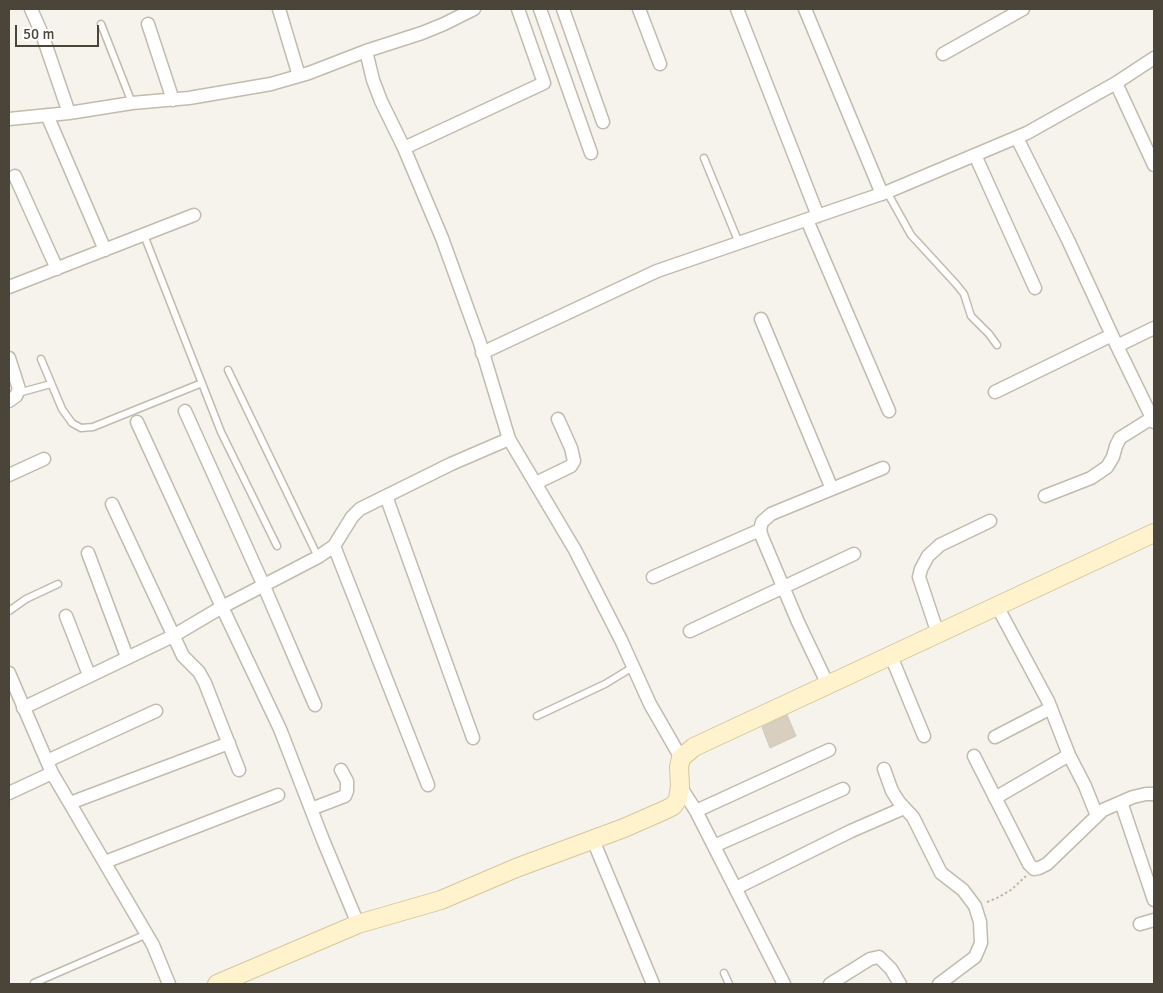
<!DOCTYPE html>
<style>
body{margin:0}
#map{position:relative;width:1163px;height:993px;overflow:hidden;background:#f6f3ec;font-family:Signika,sans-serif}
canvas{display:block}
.frame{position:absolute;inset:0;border:10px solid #4b4439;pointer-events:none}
.scale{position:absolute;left:15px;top:25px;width:84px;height:22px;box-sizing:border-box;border:2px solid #4b4439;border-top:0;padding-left:6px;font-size:15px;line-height:18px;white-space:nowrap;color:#4b4439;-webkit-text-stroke:4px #fff;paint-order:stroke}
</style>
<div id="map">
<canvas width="1163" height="993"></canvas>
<div class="frame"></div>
<div class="scale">50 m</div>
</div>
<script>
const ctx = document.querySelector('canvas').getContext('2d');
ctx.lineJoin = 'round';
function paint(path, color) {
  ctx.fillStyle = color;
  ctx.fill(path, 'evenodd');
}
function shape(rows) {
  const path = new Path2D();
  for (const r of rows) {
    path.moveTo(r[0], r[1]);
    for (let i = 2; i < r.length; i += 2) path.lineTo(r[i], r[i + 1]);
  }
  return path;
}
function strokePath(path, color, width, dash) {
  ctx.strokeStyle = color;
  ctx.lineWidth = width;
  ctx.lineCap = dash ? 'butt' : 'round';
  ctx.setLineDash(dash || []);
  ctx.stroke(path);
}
const building = shape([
 [787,715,796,736,770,748,762,727,787,715]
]);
paint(building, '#d8cfc1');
strokePath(building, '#d3c7b4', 1);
const service = shape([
 [101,24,132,103],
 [704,158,739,243],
 [887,192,911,235,956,284,964,294,971,316,989,334,997,345],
 [144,235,221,432,277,546],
 [41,359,62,409,72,423,81,428,93,427,202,383],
 [228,370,318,557],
 [18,393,51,384],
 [9,611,26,599,58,584],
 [537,716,605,684,633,667],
 [724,973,729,984],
 [34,983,147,934]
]);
const minor = shape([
 [31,9,42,34,69,113],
 [279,9,299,76],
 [540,9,591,153],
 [563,9,603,122],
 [639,9,660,64],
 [737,9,818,216],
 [805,9,882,194],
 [148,24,173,100],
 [366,51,373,80,381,101,404,148],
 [943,54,1023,9],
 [1116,83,1154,165],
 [47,115,105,250],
 [9,119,69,113,132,103,189,98,271,84,309,73,366,51,422,33,444,24,474,9],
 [1017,138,1068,240,1117,346,1154,422],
 [975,155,1035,288],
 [15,176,57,269],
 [807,220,889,411],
 [9,287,194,215],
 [761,319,832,489],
 [1117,346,1154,328],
 [482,353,657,271,887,192,1027,133,1116,83,1154,58],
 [9,358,19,389,16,396,9,401],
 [995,392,1112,335],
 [185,411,263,584,315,705],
 [137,422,222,607,280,729,323,840,358,924],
 [509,439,480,343,442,238,404,148,544,83,518,9],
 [9,475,44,459],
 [536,483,571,466,574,461,571,448,558,419],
 [386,496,473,738],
 [1045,496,1091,478,1107,467,1113,457,1116,446,1120,438,1152,418],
 [112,504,183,656,199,672,205,683,239,770],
 [334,546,428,785],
 [88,553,127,657],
 [653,577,760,530],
 [997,606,1048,701,1069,755,1085,786,1097,816],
 [66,616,89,675],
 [690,631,854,554],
 [938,634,919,577,921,569,928,556,940,545,990,521],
 [891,656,924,736],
 [9,673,52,773,153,945,169,984],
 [828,685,798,622,762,537,760,530,762,522,771,514,883,468],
 [23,708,173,636,222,607,318,557,334,546,352,517,360,509,451,464,509,439,575,550,621,640,650,704,681,758],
 [995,737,1051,708],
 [974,756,1029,864,1034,869,1039,868,1047,864,1103,810,1133,797,1146,794,1154,794],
 [47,761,156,711],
 [884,769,892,791,899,802,913,817,941,873,963,890,975,906,980,922,981,943,975,957,939,984],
 [680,786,696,811,784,984],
 [9,793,52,773],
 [995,798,1069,755],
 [1121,802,1154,900],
 [70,803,229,743],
 [311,809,345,796,347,791,347,781,341,770],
 [696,811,829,750],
 [593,840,653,984],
 [714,846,843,789],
 [105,862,278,795],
 [736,888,851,831,904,808],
 [1140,924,1154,920],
 [830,984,870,959,879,957,891,969,900,984]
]);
const secondary = shape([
 [217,984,358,924,441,900,516,868,624,828,665,810,673,806,678,799,680,786,679,767,681,758,694,747,1154,533]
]);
strokePath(service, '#c2bbae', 9);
strokePath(minor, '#c2bbae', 15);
strokePath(secondary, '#d6c79b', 20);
strokePath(shape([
 [987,902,997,898,1011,890,1026,876]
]), '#c4b79f', 2, [2.5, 2.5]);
strokePath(service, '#fff', 6);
strokePath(minor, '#fff', 12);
strokePath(secondary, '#fff3cd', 18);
</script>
